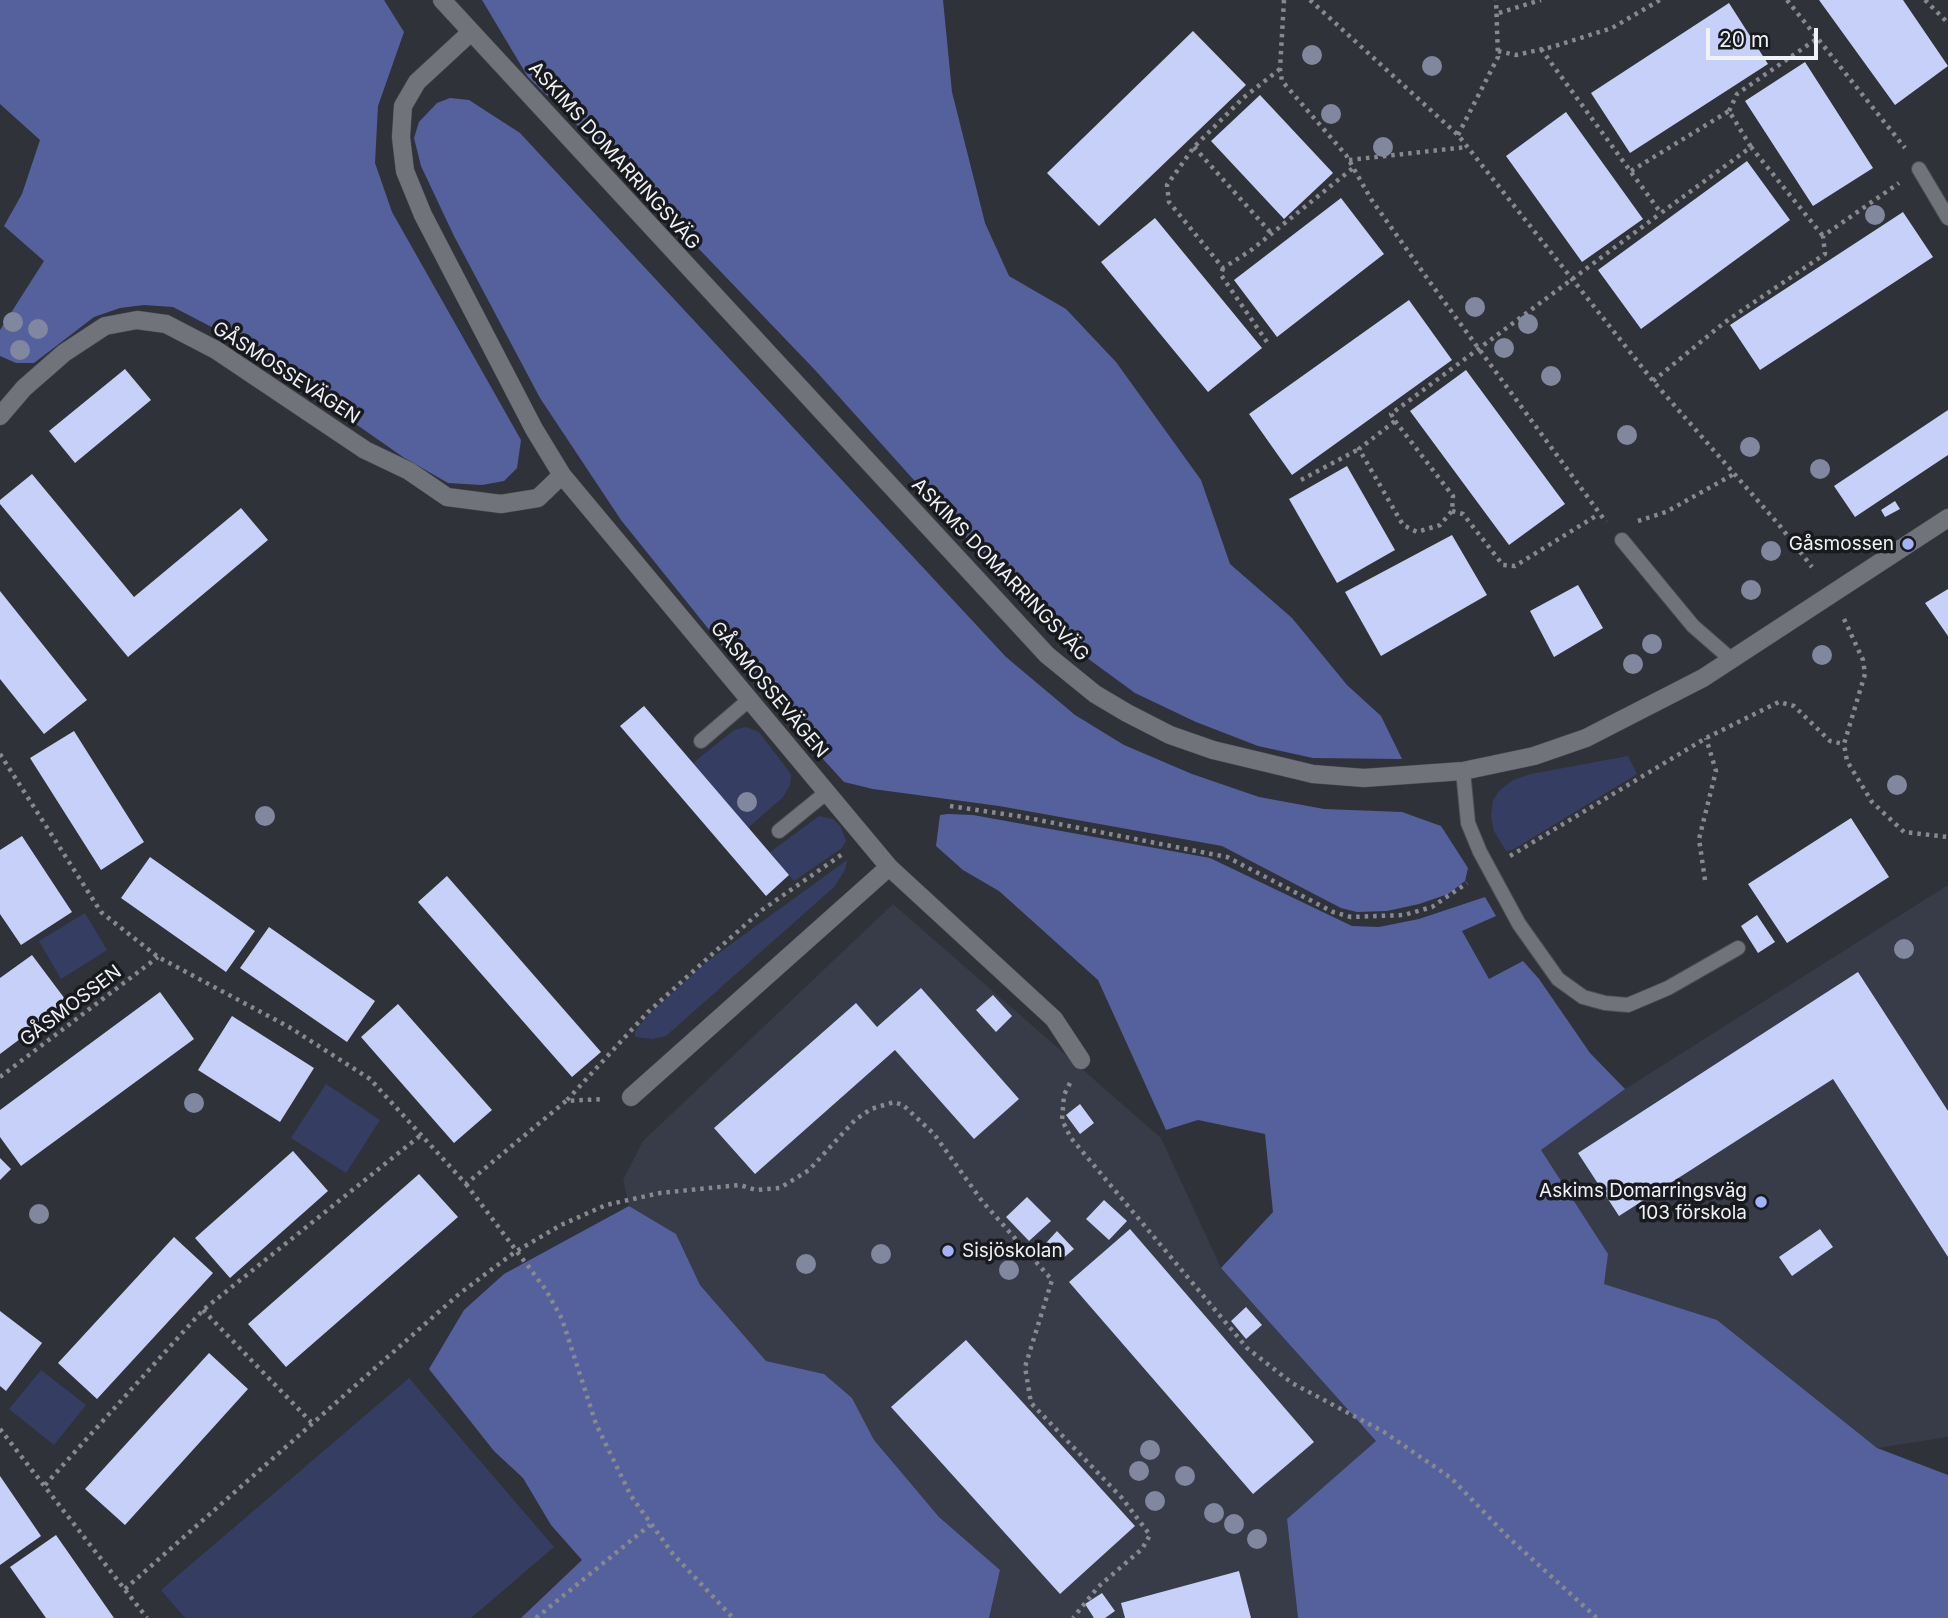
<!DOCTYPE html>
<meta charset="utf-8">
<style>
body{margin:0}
#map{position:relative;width:1948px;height:1618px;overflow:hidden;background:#303239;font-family:Inter,sans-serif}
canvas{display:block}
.scale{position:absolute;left:1706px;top:28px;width:112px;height:32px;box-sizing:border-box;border:4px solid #f0f2f7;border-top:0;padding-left:9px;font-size:21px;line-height:24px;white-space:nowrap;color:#f0f2f7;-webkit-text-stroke:5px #191a1d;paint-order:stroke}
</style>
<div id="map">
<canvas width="1948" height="1618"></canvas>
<div class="scale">20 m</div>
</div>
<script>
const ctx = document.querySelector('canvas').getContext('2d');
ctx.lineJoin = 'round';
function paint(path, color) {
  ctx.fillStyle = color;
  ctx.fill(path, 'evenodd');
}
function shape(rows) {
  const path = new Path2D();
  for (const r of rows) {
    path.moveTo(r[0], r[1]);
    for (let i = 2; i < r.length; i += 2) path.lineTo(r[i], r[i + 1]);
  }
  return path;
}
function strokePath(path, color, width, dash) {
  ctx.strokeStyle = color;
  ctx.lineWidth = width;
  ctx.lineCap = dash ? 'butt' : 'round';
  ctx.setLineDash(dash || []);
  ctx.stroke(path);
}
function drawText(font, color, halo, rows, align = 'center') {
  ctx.font = font + ' Inter,sans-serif';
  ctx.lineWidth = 7;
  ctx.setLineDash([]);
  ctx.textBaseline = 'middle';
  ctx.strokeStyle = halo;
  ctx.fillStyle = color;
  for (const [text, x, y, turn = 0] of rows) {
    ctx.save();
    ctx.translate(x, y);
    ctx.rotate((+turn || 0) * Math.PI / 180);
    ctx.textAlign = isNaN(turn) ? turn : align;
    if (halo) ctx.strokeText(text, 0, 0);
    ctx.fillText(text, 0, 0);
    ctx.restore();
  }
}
paint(shape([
 [1948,885,1948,1437,1877,1448,1717,1320,1604,1284,1540,1149,1625,1089],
 [893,904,1161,1138,1221,1268,1376,1441,1287,1519,1298,1618,989,1618,1000,1570,939,1517,874,1440,852,1398,824,1374,766,1361,700,1285,676,1234,629,1206,623,1180,643,1141]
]), '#383b48');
paint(shape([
 [746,727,759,732,791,774,790,785,783,797,748,828,693,763,734,730],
 [1628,756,1637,774,1514,849,1506,851,1494,831,1491,816,1493,800,1500,790,1513,780,1531,774],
 [819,816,833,819,840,826,846,841,842,848,794,881,770,852],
 [847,860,845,870,834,887,666,1036,652,1039,635,1037,635,1031,650,1013,708,961],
 [85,913,107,950,61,979,39,941],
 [326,1084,380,1120,346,1173,291,1138],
 [41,1370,86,1405,54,1445,9,1409],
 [409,1378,554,1547,471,1618,185,1618,161,1590]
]), '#363d63');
paint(shape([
 [0,0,384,0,404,32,378,106,375,163,392,212,521,440,517,468,504,481,482,485,448,483,403,457,231,337,173,307,144,305,120,308,94,317,34,363,16,363,0,356,0,330,44,261,4,226,22,194,40,140,0,104],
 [482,0,943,0,952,92,985,223,1009,276,1066,309,1116,362,1201,480,1230,564,1292,618,1347,685,1381,716,1402,759,1313,758,1258,746,1196,722,1135,693,1064,641,1019,597,815,370,629,176,528,77],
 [450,98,469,100,520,133,1006,657,1075,715,1124,745,1192,774,1259,797,1324,809,1402,812,1441,826,1468,868,1465,881,1448,894,1419,904,1387,911,1357,912,1341,908,1222,846,999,806,873,789,844,782,739,667,621,520,540,398,454,236,421,166,414,138,419,122,437,103],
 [948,814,973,815,1210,858,1352,926,1379,927,1419,919,1485,897,1496,916,1462,931,1489,979,1523,961,1539,979,1590,1053,1625,1089,1541,1150,1608,1254,1604,1284,1717,1320,1877,1448,1948,1475,1948,1618,1298,1618,1287,1519,1376,1441,1221,1268,1273,1212,1265,1134,1198,1120,1166,1130,1098,980,999,891,963,870,936,846,940,815],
 [629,1206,676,1234,700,1285,766,1361,824,1374,852,1398,874,1440,939,1517,1000,1570,989,1618,521,1618,582,1560,551,1525,523,1478,494,1451,429,1369,464,1310,504,1274]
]), '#55619d');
paint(shape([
 [1819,0,1903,0,1948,66,1895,105],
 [1729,3,1768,64,1630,153,1591,93],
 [1193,31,1246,85,1099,226,1047,173],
 [1805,62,1873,168,1813,206,1745,101],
 [1260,95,1333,173,1284,219,1211,141],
 [1566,112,1643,219,1582,262,1506,156],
 [1747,161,1790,220,1641,329,1598,270],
 [1341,198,1384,254,1277,337,1234,280],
 [1903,212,1933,257,1760,370,1730,325],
 [1155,218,1262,348,1208,392,1101,262],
 [1409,300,1452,360,1292,475,1249,414],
 [125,369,151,400,75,463,49,431],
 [1466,370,1565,504,1509,545,1410,411],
 [1948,410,1948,455,1855,517,1834,486],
 [1347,466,1395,550,1337,583,1289,499],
 [32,474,134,597,241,508,268,540,128,657,0,504,0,500],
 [1895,501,1900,509,1885,517,1881,510],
 [1452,535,1487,595,1381,656,1345,592],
 [1578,585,1603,628,1554,657,1530,611],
 [1948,589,1948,636,1925,603],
 [0,591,87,700,44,734,0,679],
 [644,706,789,875,766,896,620,726],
 [74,731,144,842,101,870,30,758],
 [1851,818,1889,877,1787,943,1748,884],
 [22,836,72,912,21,945,0,914,0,850],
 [150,857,255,931,226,972,121,898],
 [447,876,601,1052,572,1077,418,902],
 [1757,915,1775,942,1758,953,1741,926],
 [269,927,375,1001,347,1042,240,968],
 [32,955,68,1003,0,1054,0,978],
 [1858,972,1948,1111,1948,1257,1833,1079,1619,1216,1578,1153],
 [921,988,1019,1099,974,1139,895,1050,755,1174,714,1128,856,1003,877,1027],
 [160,992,194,1039,21,1166,0,1137,0,1110],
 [993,995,1012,1016,996,1032,976,1010],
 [398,1004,492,1110,454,1143,361,1037],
 [232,1016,314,1068,280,1122,198,1070],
 [1080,1104,1094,1123,1080,1134,1066,1115],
 [293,1151,328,1191,230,1278,195,1238],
 [0,1158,11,1169,0,1180],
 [419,1174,458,1217,286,1367,248,1324],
 [1027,1197,1051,1221,1029,1241,1006,1217],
 [1104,1200,1127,1221,1109,1240,1086,1219],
 [1130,1229,1314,1442,1253,1494,1069,1282],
 [1820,1229,1833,1247,1792,1276,1779,1257],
 [1057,1231,1074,1249,1061,1260,1045,1244],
 [174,1237,213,1273,97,1399,58,1363],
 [1246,1307,1262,1325,1246,1339,1231,1321],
 [0,1311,42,1343,6,1391,0,1386],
 [966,1340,1135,1526,1060,1594,891,1407],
 [209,1353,248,1389,125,1525,85,1489],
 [0,1476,41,1536,0,1565],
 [56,1535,114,1618,46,1618,10,1567],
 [1239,1571,1251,1618,1125,1618,1121,1603],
 [1102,1593,1115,1611,1105,1618,1094,1618,1085,1604]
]), '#c6d0f9');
const lane = shape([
 [1919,169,1948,218],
 [1622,540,1693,626,1732,660],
 [701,741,750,699],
 [1463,771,1468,823,1480,852,1519,924,1558,979,1583,997,1605,1003,1628,1005,1668,988,1738,948],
 [779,831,827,792]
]);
const street = shape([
 [442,0,1047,655,1095,694,1127,713,1170,735,1213,750,1313,774,1364,778,1463,771,1534,756,1586,738,1703,678,1948,518],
 [470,33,417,82,403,106,401,137,405,171,423,215,534,429,562,475,889,867,1054,1019,1081,1060],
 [0,416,24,388,64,353,105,326,137,320,166,324,216,350,365,450,409,471,447,497,501,504,538,498,562,475],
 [631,1097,889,867]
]);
strokePath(lane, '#4c4d54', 16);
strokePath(street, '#4c4d54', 19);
strokePath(shape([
 [1284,0,1280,69,1282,81,1346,155,1371,199,1432,285,1606,522],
 [1310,0,1458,135,1653,381,1780,526,1812,567],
 [1787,0,1905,148],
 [1925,0,1948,23],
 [1499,13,1541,0],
 [1541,49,1661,213,1751,147,1823,236],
 [1498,51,1516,55,1552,47,1612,28,1660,0],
 [1280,69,1243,98,1194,147,1167,185,1169,202,1223,268,1250,251,1353,168],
 [1729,111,1737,94,1818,38],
 [1458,135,1498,57,1496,0],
 [1194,147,1271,233],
 [1349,160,1467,147],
 [1631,171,1729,111,1751,147],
 [1223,268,1221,275,1267,342],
 [1653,381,1725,322,1825,254,1823,236,1899,183],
 [1395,421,1453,496,1452,511,1440,525,1417,532,1403,525,1359,449,1395,421,1391,414,1661,213],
 [1301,480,1359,449],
 [1452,511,1463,514,1503,565,1515,566,1599,514],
 [1638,521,1666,512,1734,474],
 [1844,619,1863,660,1865,674,1844,744,1847,761,1872,802,1904,832,1948,837],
 [0,754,101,912,158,957,289,1027,370,1079,466,1184,566,1101,604,1099],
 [950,806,1018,816,1227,857,1333,912,1351,917,1404,915,1432,907,1467,883],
 [1510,856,1706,738,1779,702,1794,706,1830,741,1844,744],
 [1705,880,1699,839,1716,771,1706,738],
 [0,1077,158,957],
 [1070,1083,1064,1095,1062,1120,1071,1138,1247,1348,1292,1383,1384,1432,1451,1478,1509,1538,1597,1618],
 [567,1100,648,1012,719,948,762,910,844,853],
 [466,1184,546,1290,562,1319,596,1424,631,1496,673,1554,733,1618],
 [203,1310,311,1422],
 [0,1429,147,1618],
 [45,1485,203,1310,421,1135],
 [125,1589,459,1294,515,1252,561,1225,606,1205,660,1193,709,1188,740,1185,756,1190,780,1188,809,1170,855,1120,871,1109,894,1102,903,1105,934,1134,982,1201,1052,1280,1025,1367,1031,1403,1122,1498,1150,1535,1142,1549,1098,1587,1073,1618],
 [536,1618,650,1525]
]), '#87898f', 4.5, [3.5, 5]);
strokePath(lane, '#71737b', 14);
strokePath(street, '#71737b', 18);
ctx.fillStyle = '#81879e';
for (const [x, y] of [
 [1312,55],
 [1432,66],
 [1331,114],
 [1383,147],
 [1875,215],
 [1475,307],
 [13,322],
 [1528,324],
 [38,329],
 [1504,348],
 [20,350],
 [1551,376],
 [1627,435],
 [1750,447],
 [1820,469],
 [1771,551],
 [1751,590],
 [1652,644],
 [1822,655],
 [1633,664],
 [1897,785],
 [747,802],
 [265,816],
 [1904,949],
 [194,1103],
 [39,1214],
 [881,1254],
 [806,1264],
 [1009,1270],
 [1150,1450],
 [1139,1471],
 [1185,1476],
 [1155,1501],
 [1214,1513],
 [1234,1524],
 [1257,1539]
]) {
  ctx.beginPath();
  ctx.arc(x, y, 10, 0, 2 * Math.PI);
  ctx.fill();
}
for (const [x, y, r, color] of [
 [1908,544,7,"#a2b2fd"],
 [1761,1202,7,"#a2b2fd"],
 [948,1251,7,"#a2b2fd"]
]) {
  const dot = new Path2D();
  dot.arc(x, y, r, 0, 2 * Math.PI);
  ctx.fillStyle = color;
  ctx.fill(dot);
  strokePath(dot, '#191a1d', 2.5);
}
drawText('19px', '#f0f2f7', '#191a1d', [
 ["ASKIMS DOMARRINGSVÄG",614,156,48],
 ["GÅSMOSSEVÄGEN",286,373,33],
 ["ASKIMS DOMARRINGSVÄG",1000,570,46],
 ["GÅSMOSSEVÄGEN",769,690,50],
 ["GÅSMOSSEN",71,1006,-37]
]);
drawText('19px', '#f0f2f7', '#191a1d', [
 ["Gåsmossen",1894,544],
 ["Askims Domarringsväg",1747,1191],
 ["103 förskola",1747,1213],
 ["Sisjöskolan",962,1251,"left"]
], 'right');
</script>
